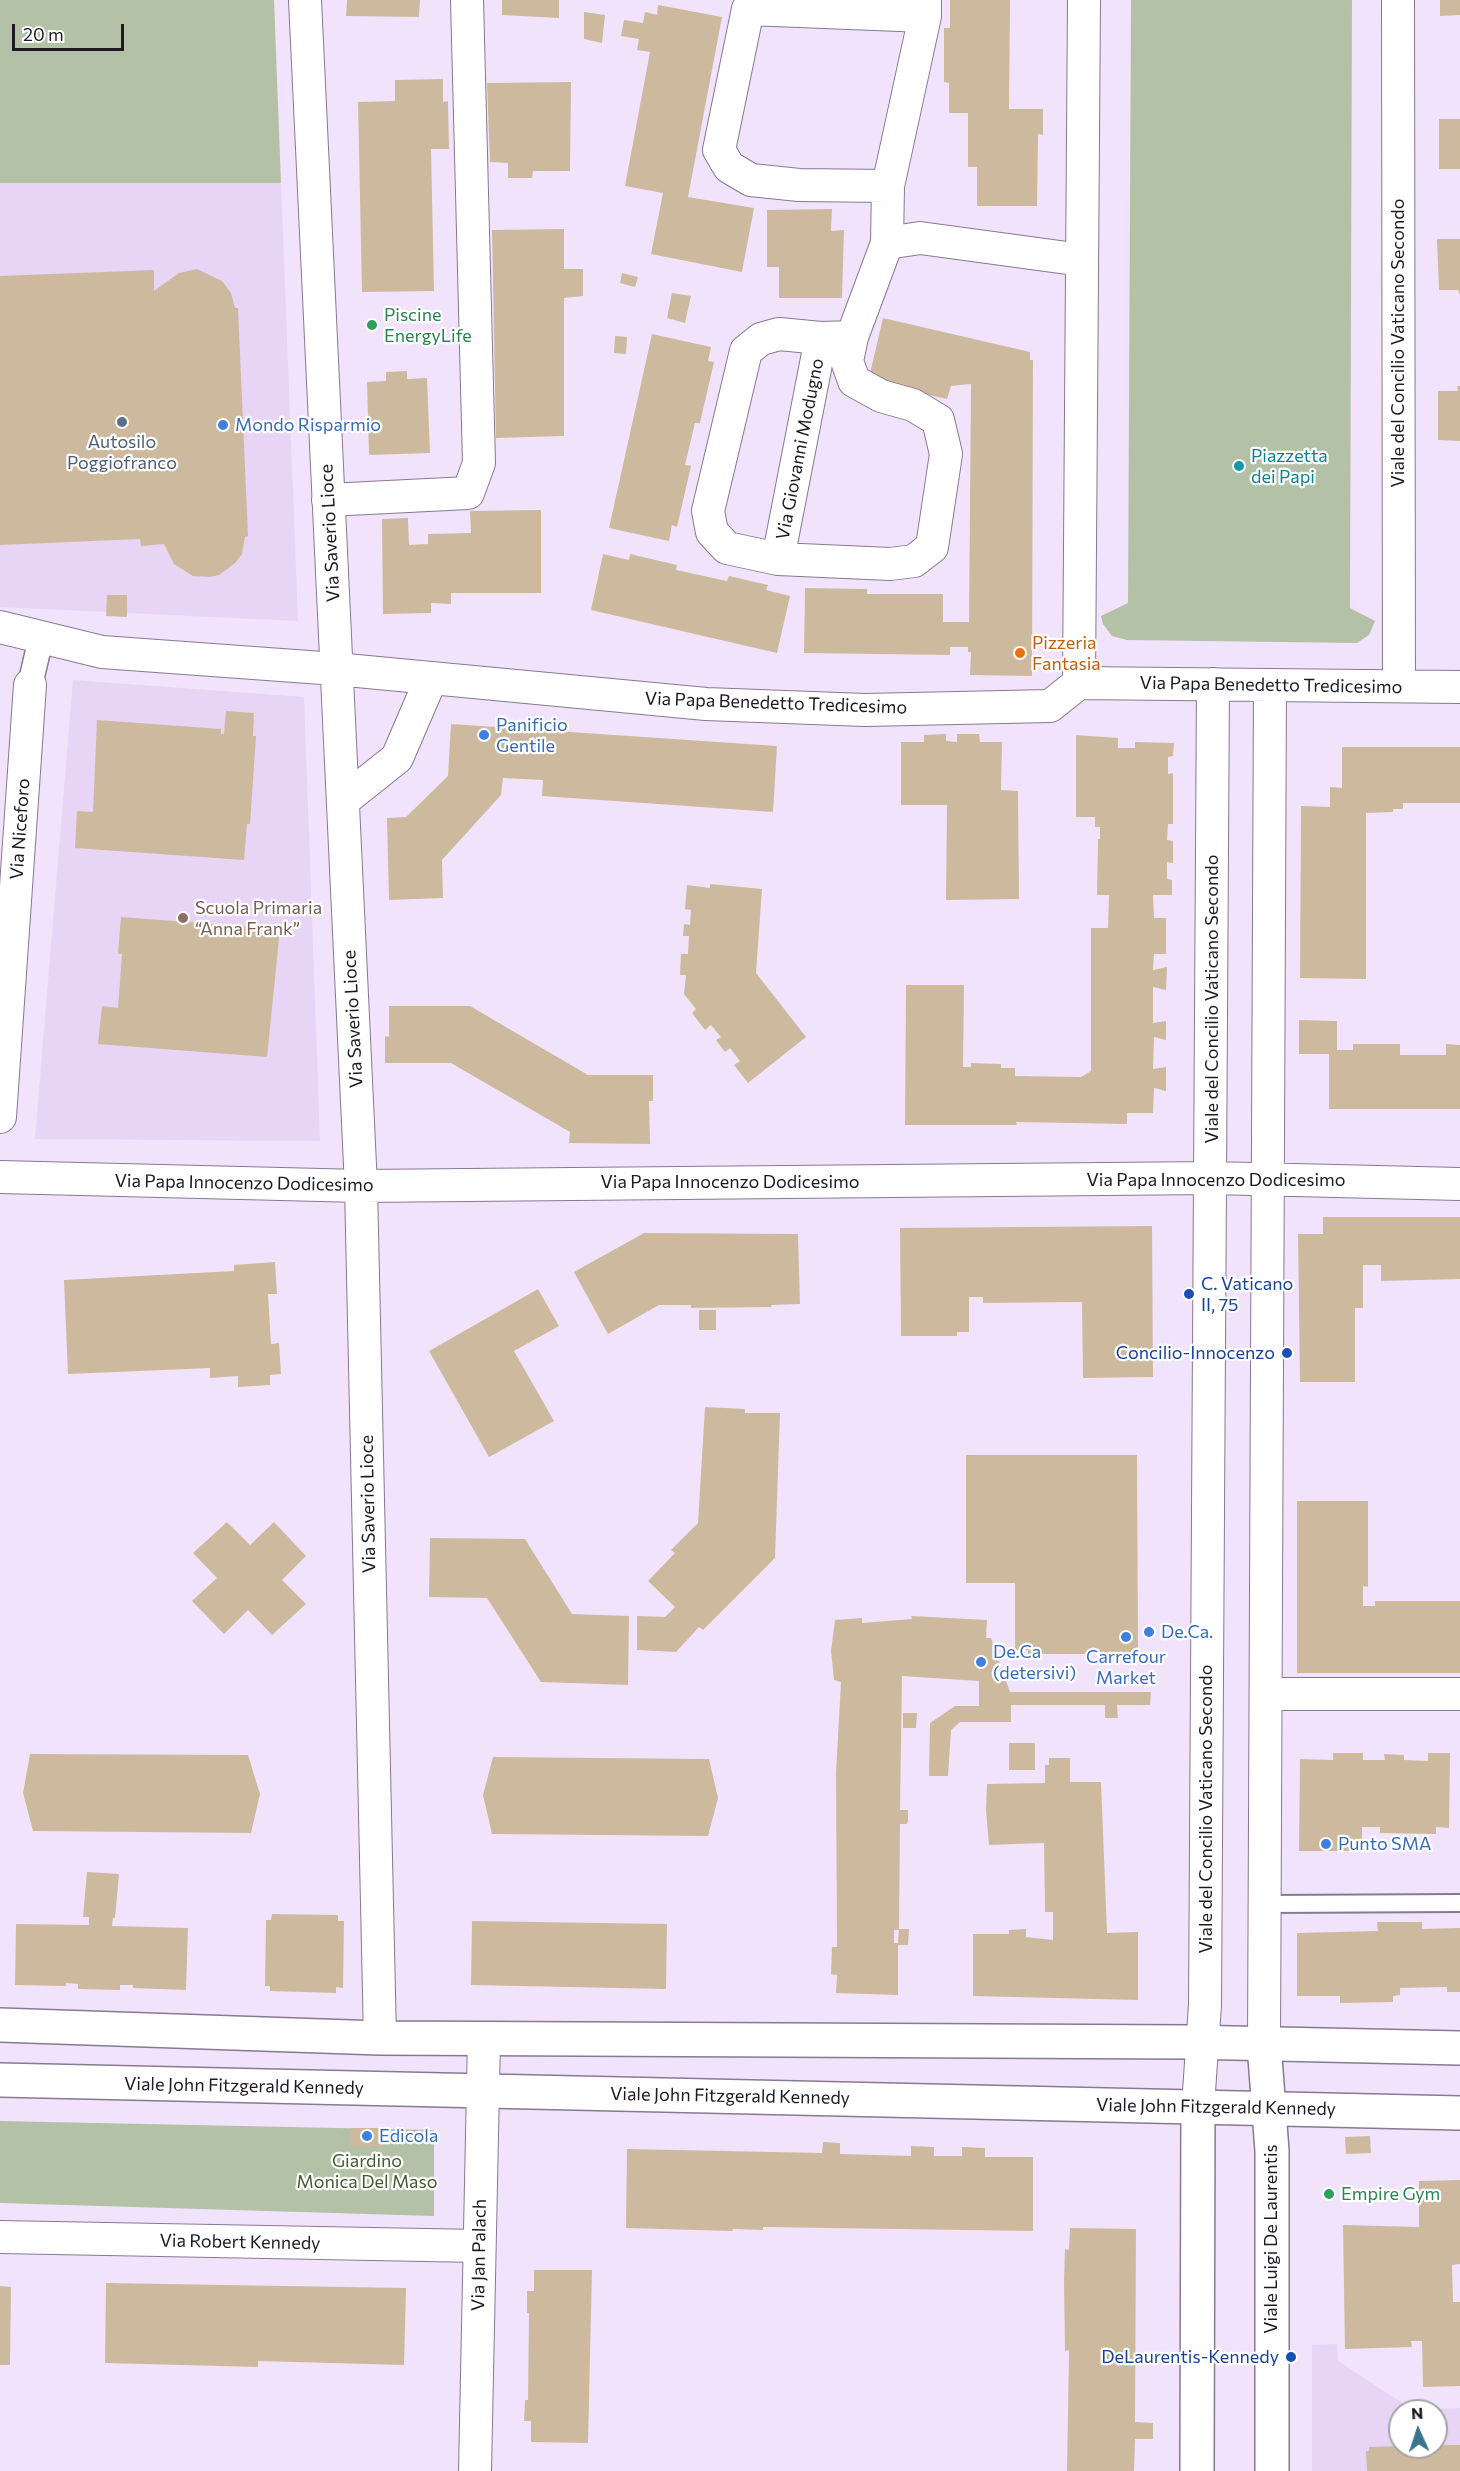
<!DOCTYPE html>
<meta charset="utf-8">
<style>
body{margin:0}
#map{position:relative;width:1460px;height:2471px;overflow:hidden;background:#f2e3fc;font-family:Commissioner,sans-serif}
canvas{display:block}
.north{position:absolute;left:1388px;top:2399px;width:60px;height:60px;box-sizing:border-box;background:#fff;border:2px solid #a5a3a6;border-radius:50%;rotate:357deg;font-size:16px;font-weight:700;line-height:24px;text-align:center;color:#1d1821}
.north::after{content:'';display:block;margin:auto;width:21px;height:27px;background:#3a758d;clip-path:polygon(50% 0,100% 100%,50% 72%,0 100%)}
.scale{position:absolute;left:12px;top:24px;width:112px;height:27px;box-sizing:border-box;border:3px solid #1d1821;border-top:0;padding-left:8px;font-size:18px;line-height:21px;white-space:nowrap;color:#1d1821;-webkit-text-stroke:4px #fff;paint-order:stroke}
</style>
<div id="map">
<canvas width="1460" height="2471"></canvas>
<div class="north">N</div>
<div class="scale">20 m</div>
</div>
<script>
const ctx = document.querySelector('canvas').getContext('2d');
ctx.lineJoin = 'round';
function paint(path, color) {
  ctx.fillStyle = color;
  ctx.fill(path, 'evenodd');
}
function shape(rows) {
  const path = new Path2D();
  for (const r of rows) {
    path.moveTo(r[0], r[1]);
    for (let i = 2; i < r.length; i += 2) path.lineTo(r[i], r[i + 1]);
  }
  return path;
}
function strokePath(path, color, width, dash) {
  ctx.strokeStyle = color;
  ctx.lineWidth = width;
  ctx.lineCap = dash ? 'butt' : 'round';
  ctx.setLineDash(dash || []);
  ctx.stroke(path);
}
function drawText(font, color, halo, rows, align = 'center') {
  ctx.font = font + ' Commissioner,sans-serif';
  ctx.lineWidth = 4.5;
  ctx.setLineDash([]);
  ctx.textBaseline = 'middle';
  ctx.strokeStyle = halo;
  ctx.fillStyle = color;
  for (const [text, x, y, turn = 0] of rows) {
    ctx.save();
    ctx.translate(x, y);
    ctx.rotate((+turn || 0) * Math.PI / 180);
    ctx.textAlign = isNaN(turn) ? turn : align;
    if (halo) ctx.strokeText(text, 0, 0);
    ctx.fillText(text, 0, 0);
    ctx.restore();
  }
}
paint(shape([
 [0,183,281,183,298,621,0,607],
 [73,680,304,697,320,1141,35,1139],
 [1337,2344,1338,2361,1413,2410,1460,2408,1460,2471,1312,2471,1312,2345],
 [1400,2411,1436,2411,1436,2447,1400,2447]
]), '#e8d4f4');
paint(shape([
 [0,0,274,0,281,183,0,183],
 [1131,0,1352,0,1350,608,1375,621,1369,635,1357,643,1127,640,1112,636,1103,624,1101,616,1128,603],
 [0,2121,434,2130,434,2216,0,2203]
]), '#b3c1a6');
paint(shape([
 [347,0,420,0,419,17,346,16],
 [502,0,559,0,559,18,502,15],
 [950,0,1010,0,1009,109,1043,109,1043,135,1038,134,1037,206,977,206,977,167,968,167,968,113,949,113,949,83,944,82,944,28,950,28],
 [1440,0,1460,0,1460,15,1440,16],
 [658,5,722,17,688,197,754,208,742,272,651,254,663,193,625,186,650,52,637,50,639,39,621,36,624,20,643,23,645,12,657,15],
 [584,12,605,15,602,43,584,39],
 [443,79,443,102,448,101,449,149,431,149,434,291,362,292,358,102,395,101,395,80],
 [571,82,570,171,533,171,532,178,508,178,508,163,490,162,487,83],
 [1439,119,1460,119,1460,169,1439,169],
 [832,209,831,231,844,230,842,298,779,298,779,267,767,267,767,210],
 [564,229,564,269,583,269,583,296,564,298,564,436,496,438,492,230],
 [1437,239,1460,239,1460,295,1458,290,1439,290],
 [197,269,222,281,231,293,235,308,238,308,248,536,245,537,242,554,235,563,219,575,210,577,193,576,174,564,164,544,141,546,140,539,0,545,0,276,154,270,154,291,179,273],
 [622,273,638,277,635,287,620,283],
 [672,293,691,296,685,323,667,318],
 [883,318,1030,352,1030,360,1033,360,1032,676,970,675,971,652,968,652,968,647,950,647,950,655,804,653,805,588,867,589,867,594,943,594,943,622,969,622,971,384,951,386,947,399,868,382],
 [652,334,711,347,708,361,714,362,700,423,695,423,685,465,691,466,677,527,672,525,669,541,609,528],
 [615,336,627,337,626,354,614,353],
 [407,371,407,379,427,378,430,453,369,455,367,382,386,381,386,372],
 [1457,386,1460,386,1460,441,1438,440,1438,391,1458,391],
 [541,510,541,593,451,593,451,604,431,603,431,613,383,614,382,519,408,518,409,545,428,544,428,534,471,533,470,511],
 [603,554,629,560,630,554,677,565,676,570,727,581,729,576,768,585,766,590,790,596,777,653,591,610],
 [107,595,127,595,127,617,106,616],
 [226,711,254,713,253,736,256,736,250,824,247,824,244,860,75,848,77,811,93,812,97,720,221,729,221,734,224,734],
 [451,724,777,746,773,812,542,796,543,780,503,778,501,795,442,860,443,898,389,900,387,818,406,817,448,776],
 [946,734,946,741,957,742,957,734,979,734,980,742,1002,742,1001,790,1018,791,1019,899,946,900,947,805,901,805,901,742,924,742,924,735],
 [1076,735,1118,738,1118,748,1135,748,1135,742,1174,743,1173,756,1168,757,1168,774,1173,773,1173,824,1168,824,1167,840,1173,841,1173,863,1167,862,1167,879,1172,880,1172,895,1153,895,1154,918,1166,918,1166,954,1154,954,1153,970,1167,967,1166,990,1153,987,1153,1023,1166,1021,1166,1040,1154,1037,1153,1069,1166,1067,1166,1091,1154,1088,1153,1113,1127,1113,1127,1124,1016,1122,1017,1125,905,1125,906,985,964,985,963,1067,971,1067,971,1063,1001,1064,1001,1068,1015,1068,1015,1076,1081,1077,1091,1071,1091,928,1108,928,1109,895,1097,895,1098,839,1100,839,1100,827,1095,827,1095,817,1076,817],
 [1342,747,1460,747,1460,803,1403,803,1403,809,1393,809,1393,812,1366,813,1366,979,1300,978,1301,806,1330,807,1330,787,1342,788],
 [710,884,762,889,756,973,806,1037,748,1083,734,1065,740,1061,730,1048,725,1052,716,1040,721,1037,711,1025,705,1030,692,1013,696,1009,684,994,686,975,680,975,681,954,688,954,689,936,683,936,684,924,690,925,691,910,685,909,687,885,710,888],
 [121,917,280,929,267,1057,98,1044,102,1006,118,1008,122,954,118,954],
 [389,1006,470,1006,588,1075,653,1075,653,1101,649,1101,650,1144,569,1143,570,1132,451,1063,385,1063,385,1036,389,1037],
 [1299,1020,1337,1021,1337,1050,1353,1050,1353,1044,1400,1044,1400,1055,1446,1055,1446,1044,1460,1045,1460,1109,1329,1109,1329,1054,1299,1054],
 [1323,1217,1460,1217,1460,1279,1381,1281,1381,1265,1363,1265,1363,1308,1355,1308,1355,1382,1300,1382,1298,1234,1323,1234],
 [1152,1226,1153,1377,1083,1378,1082,1302,983,1303,983,1297,969,1297,969,1332,957,1332,957,1336,901,1336,900,1228],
 [644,1233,798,1234,800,1304,771,1305,772,1307,691,1308,691,1305,659,1305,608,1334,574,1272],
 [275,1262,277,1294,268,1294,271,1344,279,1343,281,1374,270,1375,270,1385,238,1387,238,1376,210,1378,210,1368,68,1374,64,1280,234,1271,234,1265],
 [538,1289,559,1326,514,1351,554,1421,489,1457,429,1351],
 [699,1310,716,1310,716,1330,699,1330],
 [705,1407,745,1409,745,1413,780,1413,775,1558,703,1630,699,1627,676,1652,637,1650,637,1616,665,1617,675,1607,648,1581,675,1553,671,1550,698,1523],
 [966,1455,1137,1455,1138,1654,1028,1654,1028,1650,1015,1650,1015,1583,966,1583],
 [1297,1501,1368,1501,1368,1587,1363,1586,1363,1606,1375,1606,1375,1601,1460,1601,1460,1673,1297,1673],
 [227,1522,250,1545,274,1522,306,1556,282,1580,306,1604,272,1635,248,1610,224,1634,192,1601,217,1578,193,1553],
 [430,1538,525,1539,572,1614,629,1616,628,1685,541,1682,487,1598,429,1597],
 [911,1616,987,1620,986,1638,991,1638,1010,1692,1151,1692,1150,1705,1117,1705,1118,1718,1105,1718,1105,1705,1011,1705,1011,1722,960,1722,951,1730,948,1776,929,1776,930,1723,955,1706,979,1706,979,1681,902,1676,900,1810,908,1810,908,1821,907,1824,900,1824,899,1930,894,1930,894,1943,898,1943,899,1929,909,1929,908,1945,898,1945,898,1995,836,1993,837,1975,831,1974,832,1947,837,1947,836,1773,841,1682,834,1680,831,1651,835,1620,862,1618,862,1623,912,1619],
 [903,1713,917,1713,916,1728,903,1728],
 [1009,1743,1035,1743,1035,1770,1009,1770],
 [1333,1753,1363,1753,1363,1760,1385,1760,1384,1754,1404,1755,1404,1760,1428,1761,1428,1753,1450,1753,1449,1828,1436,1827,1436,1834,1380,1833,1380,1827,1362,1827,1362,1851,1299,1851,1300,1759,1333,1760],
 [30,1754,248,1755,260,1794,251,1833,33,1831,23,1793],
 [493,1757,709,1759,718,1798,708,1836,492,1834,483,1795],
 [1049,1758,1070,1758,1070,1782,1101,1782,1107,1933,1138,1932,1138,2000,973,1996,973,1934,1009,1934,1009,1930,1026,1929,1026,1937,1053,1940,1053,1912,1045,1912,1044,1843,989,1845,986,1811,987,1784,1045,1783,1045,1765,1049,1765],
 [87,1872,119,1874,115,1918,113,1918,112,1926,188,1928,186,1990,133,1988,133,1985,120,1985,120,1990,78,1989,78,1984,66,1983,66,1986,15,1985,16,1924,89,1925,89,1917,83,1917],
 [272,1914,338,1915,338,1921,344,1921,343,1988,336,1987,336,1993,270,1991,270,1986,265,1986,266,1920,271,1920],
 [472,1921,667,1924,666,1989,471,1985],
 [1377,1922,1422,1922,1422,1929,1460,1928,1460,1992,1447,1992,1447,1987,1400,1988,1400,1995,1393,1996,1393,2002,1340,2003,1340,1996,1297,1996,1297,1933,1378,1931],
 [351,2128,383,2128,383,2147,349,2146],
 [1370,2136,1371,2153,1346,2154,1345,2137],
 [823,2142,840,2143,840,2154,911,2156,911,2146,934,2147,934,2156,962,2156,962,2147,985,2148,985,2157,1033,2157,1033,2231,763,2227,763,2230,733,2229,732,2231,626,2228,627,2149,822,2153],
 [1460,2180,1460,2264,1452,2265,1453,2302,1460,2302,1460,2386,1423,2387,1422,2341,1411,2341,1412,2347,1345,2349,1343,2225,1419,2227,1419,2181],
 [1070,2228,1136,2229,1135,2422,1153,2423,1153,2439,1135,2439,1134,2471,1067,2471,1069,2350,1065,2351,1064,2282,1065,2249,1069,2250],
 [534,2270,592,2270,588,2443,531,2442,531,2421,524,2421,525,2400,528,2400,529,2313,527,2313,527,2291,534,2291],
 [106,2283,406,2288,404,2365,258,2361,258,2367,105,2363],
 [0,2286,11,2287,10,2365,0,2365],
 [1436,2445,1460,2445,1460,2471,1367,2471,1366,2451,1369,2451,1369,2447]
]), '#cdba9e');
const service = shape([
 [1265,1904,1460,1903]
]);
const pedestrian = shape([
 [30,685,41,638]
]);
const minor = shape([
 [305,0,361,1186,380,2038],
 [925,0,925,16,888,186,887,243,920,238,1082,260],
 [1398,0,1399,686],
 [888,186,799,185,751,180,729,167,719,150,748,9,925,16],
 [779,334,821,338,852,337,847,361,854,381,881,396,913,405,938,420,946,454,932,547,914,561,890,564,778,559,727,548,712,532,708,511,746,351,761,339,779,334],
 [852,337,887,243],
 [328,500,468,493,479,463,467,0],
 [778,559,821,338],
 [0,627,102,652,336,669,706,704,865,710,1050,706,1079,683,1460,687],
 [1079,683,1084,0],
 [343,801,397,758,431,679],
 [0,1117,30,685],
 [0,1177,361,1186,1211,1178,1460,1184],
 [1267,1694,1460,1694],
 [1264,2044,1270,685],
 [1198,2106,1205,2005,1213,684],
 [0,2237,479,2246],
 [475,2471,484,2039]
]);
const tertiary = shape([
 [1264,2044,1272,2151,1272,2471],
 [1197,2471,1198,2106]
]);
const secondary = shape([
 [0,2025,380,2038,1187,2042,1460,2048],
 [0,2080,1460,2113]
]);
strokePath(service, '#87798f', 20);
strokePath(pedestrian, '#87798f', 27);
strokePath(minor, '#87798f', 34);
strokePath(tertiary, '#87798f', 36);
strokePath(secondary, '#87798f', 36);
strokePath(service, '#fff', 16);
strokePath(pedestrian, '#fff', 24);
strokePath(minor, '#fff', 32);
strokePath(tertiary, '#fff', 33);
strokePath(secondary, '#fff', 33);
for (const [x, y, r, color] of [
 [372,325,6,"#2e9e5b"],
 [122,422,6,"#5c6f8a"],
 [223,425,6,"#3f7fe0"],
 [1239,466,6,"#0f9aa8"],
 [1020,653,6,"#e8710a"],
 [484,735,6,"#3f7fe0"],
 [183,918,6,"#8d6e63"],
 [1189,1294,6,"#1a4fb4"],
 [1287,1353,6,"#1a4fb4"],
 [1149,1632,6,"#3f7fe0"],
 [1126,1637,6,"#3f7fe0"],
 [981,1662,6,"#3f7fe0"],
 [1326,1844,6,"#3f7fe0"],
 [367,2136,6,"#3f7fe0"],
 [1329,2194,6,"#2e9e5b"],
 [1291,2357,6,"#1a4fb4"]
]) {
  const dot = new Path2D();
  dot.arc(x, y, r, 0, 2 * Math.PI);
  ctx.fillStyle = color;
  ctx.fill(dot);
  strokePath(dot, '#fff', 2);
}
drawText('18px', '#27864d', '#fff', [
 ["Piscine",384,315],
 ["EnergyLife",384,336],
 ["Empire Gym",1341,2194]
], 'left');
drawText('18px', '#1d1821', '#fff', [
 ["Viale del Concilio Vaticano Secondo",1398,343,-90],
 ["Via Giovanni Modugno",800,449,-79],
 ["Via Saverio Lioce",330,533,-93],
 ["Via Papa Benedetto Tredicesimo",1271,685,1],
 ["Via Papa Benedetto Tredicesimo",776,703,2],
 ["Via Niceforo",20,829,-86],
 ["Viale del Concilio Vaticano Secondo",1212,999,-90],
 ["Via Saverio Lioce",353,1019,-93],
 ["Via Papa Innocenzo Dodicesimo",1216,1180],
 ["Via Papa Innocenzo Dodicesimo",730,1182],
 ["Via Papa Innocenzo Dodicesimo",244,1183,1],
 ["Via Saverio Lioce",368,1504,-91],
 ["Viale del Concilio Vaticano Secondo",1206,1809,-90],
 ["Viale John Fitzgerald Kennedy",244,2086,1],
 ["Viale John Fitzgerald Kennedy",730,2096,1],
 ["Viale John Fitzgerald Kennedy",1216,2107,1],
 ["Viale Luigi De Laurentis",1271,2239,-90],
 ["Via Robert Kennedy",240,2242,1],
 ["Via Jan Palach",479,2255,-89]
]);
drawText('18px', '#366cbe', '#fff', [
 ["Mondo Risparmio",235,425],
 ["Panificio",496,725],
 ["Gentile",496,746],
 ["De.Ca.",1161,1632],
 ["De.Ca",993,1652],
 ["(detersivi)",993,1673],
 ["Carrefour",1126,1657,"center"],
 ["Market",1126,1678,"center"],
 ["Punto SMA",1338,1844],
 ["Edicola",379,2136]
], 'left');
drawText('18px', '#4e5e75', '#fff', [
 ["Autosilo",122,442],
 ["Poggiofranco",122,463]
]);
drawText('18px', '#0d838f', '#fff', [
 ["Piazzetta",1251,456],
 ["dei Papi",1251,477]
], 'left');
drawText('18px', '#c56008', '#fff', [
 ["Pizzeria",1032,643],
 ["Fantasia",1032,664]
], 'left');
drawText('18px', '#785e54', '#fff', [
 ["Scuola Primaria",195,908],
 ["“Anna Frank”",195,929]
], 'left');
drawText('18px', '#164399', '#fff', [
 ["C. Vaticano",1201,1284,"left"],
 ["II, 75",1201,1305,"left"],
 ["Concilio-Innocenzo",1275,1353],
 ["DeLaurentis-Kennedy",1279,2357]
], 'right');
drawText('18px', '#455b2e', '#fff', [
 ["Giardino",367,2161],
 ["Monica Del Maso",367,2182]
]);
</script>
